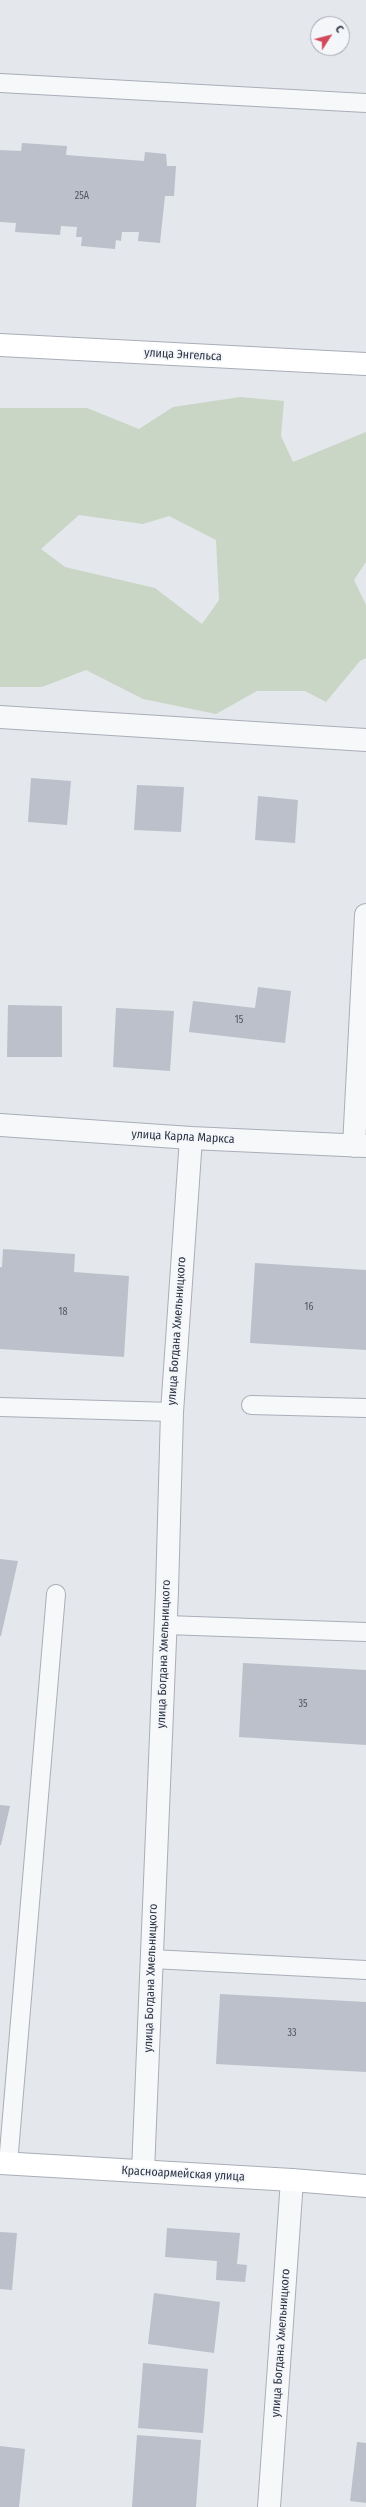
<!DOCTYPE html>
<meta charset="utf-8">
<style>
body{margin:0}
#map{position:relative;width:366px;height:2507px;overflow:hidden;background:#e4e7ec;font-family:"Fira Sans Condensed",sans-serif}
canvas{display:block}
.north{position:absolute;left:310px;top:16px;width:40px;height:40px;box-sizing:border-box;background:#f4f6f9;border:1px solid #a4a8b1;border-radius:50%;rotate:54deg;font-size:11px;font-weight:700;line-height:16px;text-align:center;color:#2b3445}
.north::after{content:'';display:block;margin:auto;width:14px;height:18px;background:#d1495b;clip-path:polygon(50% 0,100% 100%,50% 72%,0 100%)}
</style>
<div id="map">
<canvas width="366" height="2507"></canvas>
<div class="north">С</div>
</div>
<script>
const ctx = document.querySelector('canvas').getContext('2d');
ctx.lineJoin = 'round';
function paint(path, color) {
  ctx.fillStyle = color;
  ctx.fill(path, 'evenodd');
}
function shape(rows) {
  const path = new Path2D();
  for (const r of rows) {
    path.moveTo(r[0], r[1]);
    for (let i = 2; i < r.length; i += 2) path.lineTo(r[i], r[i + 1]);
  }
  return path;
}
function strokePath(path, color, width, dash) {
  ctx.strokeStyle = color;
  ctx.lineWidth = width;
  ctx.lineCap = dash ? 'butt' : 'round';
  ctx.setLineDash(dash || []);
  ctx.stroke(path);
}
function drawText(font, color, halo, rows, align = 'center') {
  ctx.font = font + ' "Fira Sans Condensed",sans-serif';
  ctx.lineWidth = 3.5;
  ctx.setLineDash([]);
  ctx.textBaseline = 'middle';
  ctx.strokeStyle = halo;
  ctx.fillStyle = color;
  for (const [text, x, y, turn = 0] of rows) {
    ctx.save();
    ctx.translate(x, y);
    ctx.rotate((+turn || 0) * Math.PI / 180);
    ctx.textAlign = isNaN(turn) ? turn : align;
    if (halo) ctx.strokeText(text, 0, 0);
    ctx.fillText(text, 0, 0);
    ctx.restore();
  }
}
paint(shape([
 [240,397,284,401,281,436,293,462,366,432,366,562,354,580,366,605,366,658,360,661,326,702,305,691,257,691,216,714,143,699,86,670,42,687,0,687,0,408,87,408,139,429,173,407],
 [79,515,143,524,169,516,216,540,219,600,202,624,155,588,65,567,41,549]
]), '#c9d6c5');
paint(shape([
 [22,143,67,146,66,155,144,161,145,152,166,154,167,166,176,166,174,196,165,196,160,243,138,241,139,232,122,232,121,241,116,240,115,249,81,246,82,237,76,237,77,227,61,226,60,235,15,232,16,223,0,222,0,150,21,151],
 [31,778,71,781,67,825,28,822],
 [137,785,184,787,181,832,134,830],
 [258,796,298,800,295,843,255,840],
 [258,987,291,991,285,1043,189,1032,193,1001,255,1008],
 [8,1005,62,1006,62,1057,7,1057],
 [116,1008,174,1011,170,1071,113,1067],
 [3,1249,75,1254,74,1272,129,1276,124,1357,0,1349,0,1267,2,1267],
 [255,1263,366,1270,366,1350,250,1343],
 [0,1559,18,1561,1,1636,0,1636],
 [243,1663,366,1670,366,1745,239,1737],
 [0,1805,10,1806,1,1845,0,1845],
 [220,1994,366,2002,366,2072,216,2064],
 [167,2228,240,2233,237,2264,247,2265,245,2282,216,2280,217,2261,165,2257],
 [0,2232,17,2233,12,2290,0,2289],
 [154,2293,220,2302,214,2353,148,2344],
 [143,2363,208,2369,203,2433,138,2428],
 [137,2435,201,2440,196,2507,132,2507],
 [357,2442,366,2443,366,2503,350,2501],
 [0,2446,25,2449,19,2507,0,2507]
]), '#bbc0ca');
const lane = shape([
 [0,83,366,103],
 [251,1405,366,1408],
 [0,1407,172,1412],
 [166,1625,366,1632],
 [152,1959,366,1970],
 [8,2164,56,1594]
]);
const street = shape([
 [0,717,366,740],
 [0,1125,191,1138,366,1146],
 [354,1146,366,915],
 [143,2171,167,1591,172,1412,191,1138],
 [269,2507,292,2180]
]);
const secondary = shape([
 [0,345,366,364],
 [0,2163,292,2180,366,2186]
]);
strokePath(lane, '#a9aeb7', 20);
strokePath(street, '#a9aeb7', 24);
strokePath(secondary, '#a9aeb7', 24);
strokePath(lane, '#f7f8fa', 18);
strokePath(street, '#f7f8fa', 22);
strokePath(secondary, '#fff', 22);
drawText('10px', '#4f5766', null, [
 ["25А",82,196],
 ["15",239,1020],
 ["16",309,1307],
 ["18",63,1312],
 ["35",303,1704],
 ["33",292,2033]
]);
drawText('12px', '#2b3445', '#f4f6f9', [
 ["улица Энгельса",183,355,3],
 ["улица Карла Маркса",183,1137,3],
 ["улица Богдана Хмельницкого",177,1331,-86],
 ["улица Богдана Хмельницкого",164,1654,-88],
 ["улица Богдана Хмельницкого",151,1978,-88],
 ["Красноармейская улица",183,2174,3],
 ["улица Богдана Хмельницкого",281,2343,-86]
]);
</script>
